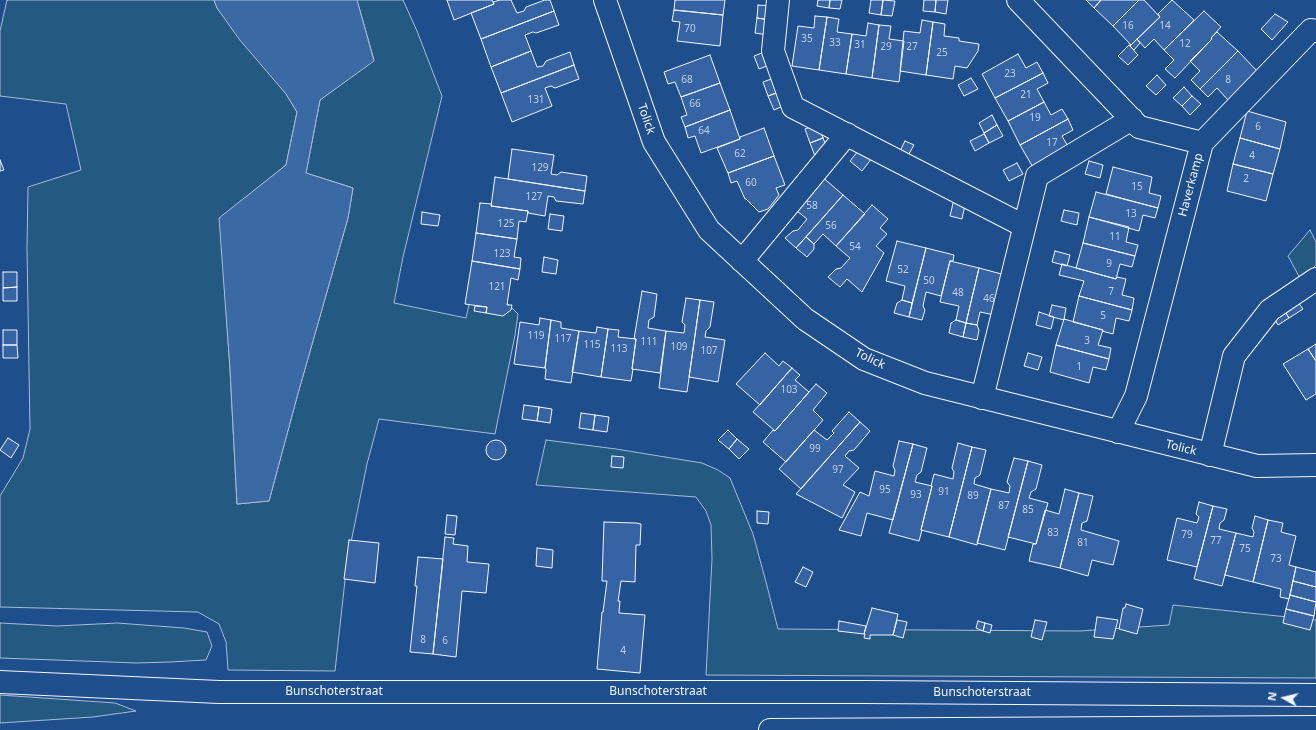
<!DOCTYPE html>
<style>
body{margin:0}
#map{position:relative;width:1316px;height:730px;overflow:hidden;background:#1f4e8c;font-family:"Noto Sans",sans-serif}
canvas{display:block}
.north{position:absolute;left:1264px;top:678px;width:40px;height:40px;-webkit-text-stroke:3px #1f4e8c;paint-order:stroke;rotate:278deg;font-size:11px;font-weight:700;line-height:16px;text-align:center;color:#f2f6ff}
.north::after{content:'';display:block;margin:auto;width:14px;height:18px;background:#f2f6ff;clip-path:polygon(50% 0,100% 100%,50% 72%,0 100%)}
</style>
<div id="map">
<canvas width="1316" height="730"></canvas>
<div class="north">N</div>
</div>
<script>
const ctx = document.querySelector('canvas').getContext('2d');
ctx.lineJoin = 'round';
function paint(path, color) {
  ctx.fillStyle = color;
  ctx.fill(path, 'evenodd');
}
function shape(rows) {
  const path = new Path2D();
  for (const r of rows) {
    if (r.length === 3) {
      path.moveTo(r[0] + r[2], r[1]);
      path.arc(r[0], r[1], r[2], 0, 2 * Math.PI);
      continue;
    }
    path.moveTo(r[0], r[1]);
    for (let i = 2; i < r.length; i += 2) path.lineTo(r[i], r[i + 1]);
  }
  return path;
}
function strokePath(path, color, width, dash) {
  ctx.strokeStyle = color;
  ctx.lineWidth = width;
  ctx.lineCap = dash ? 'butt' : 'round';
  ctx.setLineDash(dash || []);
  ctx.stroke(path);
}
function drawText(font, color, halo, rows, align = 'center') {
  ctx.font = font + ' "Noto Sans",sans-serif';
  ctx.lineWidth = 3;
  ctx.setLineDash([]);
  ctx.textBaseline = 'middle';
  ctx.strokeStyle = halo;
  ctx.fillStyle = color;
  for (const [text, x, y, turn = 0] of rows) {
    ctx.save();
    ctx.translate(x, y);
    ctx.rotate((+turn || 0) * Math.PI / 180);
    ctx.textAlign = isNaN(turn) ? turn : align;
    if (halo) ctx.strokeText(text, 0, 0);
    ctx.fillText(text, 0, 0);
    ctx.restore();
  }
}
const green = shape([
 [7,0,214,0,217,8,286,94,297,112,286,165,220,218,230,369,237,504,269,501,297,397,348,218,353,188,306,173,320,100,374,60,357,0,403,0,417,31,442,96,403,257,394,303,466,318,471,296,506,302,518,314,515,335,495,434,379,419,367,464,347,562,335,671,228,670,226,642,219,624,198,612,0,607,0,496,23,458,30,429,27,248,28,187,81,170,66,104,0,96,0,31,7,0],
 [1310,230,1316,242,1316,265,1301,280,1288,256,1310,230],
 [546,440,616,449,702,463,718,470,730,478,753,534,766,582,778,629,1080,631,1169,625,1173,605,1316,620,1316,678,706,675,712,559,711,525,706,511,696,497,536,485,546,440],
 [0,623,57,626,117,623,184,628,207,632,212,646,206,660,170,662,137,663,0,658,0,623],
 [0,695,115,703,136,711,93,717,0,723,0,695]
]);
paint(green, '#245a82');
strokePath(green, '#a8bbd7', 1);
const water = shape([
 [214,0,357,0,374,61,320,100,306,173,353,188,348,218,297,397,269,501,237,504,230,369,219,218,286,165,297,112,286,94,239,39,217,8,214,0]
]);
paint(water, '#3b69a3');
strokePath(water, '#a8bbd7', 1);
const building = shape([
 [447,0,492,0,494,4,454,20,447,0],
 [500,0,511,0,517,13,524,11,526,7,545,0,550,0,554,11,481,39,471,13,494,4,493,2,500,0],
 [675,0,725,0,723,15,674,10,675,0],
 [818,0,830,0,829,8,817,6,818,0],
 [830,0,842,0,840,9,829,8,830,0],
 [871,0,883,0,881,15,869,13,871,0],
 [883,0,895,1,892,16,881,15,883,0],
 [924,0,936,0,935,12,923,11,924,0],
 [936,0,948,0,946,14,935,12,936,0],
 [1086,0,1101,0,1094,8,1086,0],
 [1101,0,1139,0,1113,26,1094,8,1101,0],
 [1139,0,1144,0,1160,17,1131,45,1113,26,1139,0],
 [1172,0,1194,20,1164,50,1154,39,1145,48,1137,39,1160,17,1158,14,1172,0],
 [758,5,772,6,770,20,757,18,758,5],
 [674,10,723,15,720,46,677,41,680,22,672,21,674,10],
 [554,11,559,25,536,33,533,32,525,35,531,51,491,67,481,39,554,11],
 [1204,11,1221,27,1211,38,1212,39,1175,78,1165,69,1174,60,1164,50,1204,11],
 [1275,14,1288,22,1272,40,1261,29,1275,14],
 [815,16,827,17,819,70,792,66,798,26,814,28,815,16],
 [827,17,839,19,837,32,852,34,846,74,819,70,827,17],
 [757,18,770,20,768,35,755,33,757,18],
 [922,20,933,22,926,75,900,71,904,31,920,33,922,20],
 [933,22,945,24,944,36,959,38,959,41,979,44,978,51,967,68,955,66,953,79,926,75,933,22],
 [868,23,879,25,872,78,846,74,852,34,866,36,868,23],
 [879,25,891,26,889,39,904,41,899,82,872,78,879,25],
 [1217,32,1238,51,1200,89,1191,80,1200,71,1190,61,1212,39,1211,38,1217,32],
 [1137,39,1140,43,1134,50,1130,46,1137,39],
 [1129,45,1138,55,1128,65,1118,56,1129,45],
 [531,51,537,67,543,66,546,61,570,52,574,65,501,93,491,67,531,51],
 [767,51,772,64,759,69,754,56,767,51],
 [1238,51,1257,71,1228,100,1217,88,1208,97,1200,89,1238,51],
 [1018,54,1026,68,1037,62,1043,73,995,98,982,74,1018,54],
 [710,55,720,83,681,97,675,82,668,84,664,72,710,55],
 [574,65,579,79,555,88,551,86,545,88,552,106,512,122,501,93,574,65],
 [1043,73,1048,83,1037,89,1044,102,1008,121,995,98,1043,73],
 [1157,75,1166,85,1156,95,1146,86,1157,75],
 [777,77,782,91,768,96,763,82,777,77],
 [971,78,978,89,964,96,958,85,971,78],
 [720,83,730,110,685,127,681,117,687,115,681,97,720,83],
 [1184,87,1192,96,1182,106,1173,98,1184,87],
 [782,91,788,104,774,110,768,96,782,91],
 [1192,96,1201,104,1190,115,1182,106,1192,96],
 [1044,102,1051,115,1062,109,1068,119,1020,145,1008,121,1044,102],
 [730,110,740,139,701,153,695,136,688,138,685,127,730,110],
 [1247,111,1286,122,1280,149,1240,138,1247,111],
 [992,115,997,125,984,133,979,123,992,115],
 [1068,119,1073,130,1062,136,1070,150,1034,169,1020,145,1068,119],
 [818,124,823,138,810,143,805,129,818,124],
 [997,125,1003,136,989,143,984,133,997,125],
 [764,128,774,156,728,173,717,148,740,139,740,137,764,128],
 [984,134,989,143,975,151,970,141,984,134],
 [823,138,828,151,815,156,810,143,823,138],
 [1240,138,1280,149,1273,174,1233,164,1240,138],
 [905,141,914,145,906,159,898,155,905,141],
 [512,149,554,155,551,174,557,175,561,172,587,176,585,191,508,179,512,149],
 [858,151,872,158,862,171,850,161,858,151],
 [774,156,785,185,776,188,779,195,768,209,759,212,746,199,745,199,737,181,731,183,728,173,774,156],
 [0,160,4,170,0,171,0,160],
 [1089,161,1103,165,1100,178,1085,174,1089,161],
 [1017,163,1023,174,1009,181,1003,170,1017,163],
 [1233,164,1273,174,1266,201,1227,191,1233,164],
 [1113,167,1152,177,1149,193,1161,196,1158,208,1106,194,1113,167],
 [820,175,843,195,796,248,785,238,793,231,798,230,807,219,792,207,820,175],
 [495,177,585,191,583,204,556,201,554,197,548,196,545,216,528,213,528,211,491,206,495,177],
 [1096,192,1158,208,1155,218,1143,215,1139,231,1089,217,1096,192],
 [843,195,865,214,836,246,823,234,814,244,806,237,843,195],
 [954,199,965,205,962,219,950,216,954,199],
 [480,203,492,204,491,206,528,211,526,222,519,221,517,239,476,233,480,203],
 [872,205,888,219,880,228,887,234,876,246,884,253,862,292,847,279,840,287,828,277,836,269,841,268,850,258,836,246,872,205],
 [1064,210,1079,213,1077,225,1061,221,1064,210],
 [422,212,440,215,438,226,421,224,422,212],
 [550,214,564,216,562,231,548,229,550,214],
 [1089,217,1129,227,1126,242,1138,245,1135,256,1083,243,1089,217],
 [476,233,517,239,514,257,521,258,520,269,472,261,476,233],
 [806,237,814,244,814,249,807,257,796,248,806,237],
 [897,241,926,248,912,303,902,300,905,286,886,281,897,241],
 [1083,243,1135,256,1132,267,1120,264,1116,279,1076,268,1083,243],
 [926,248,954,255,953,261,950,261,941,296,926,292,923,306,925,310,922,320,909,317,926,248],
 [1055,251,1070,255,1067,266,1052,262,1055,251],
 [544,257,558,260,556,274,542,272,544,257],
 [472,261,520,269,518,280,511,278,507,305,512,305,511,310,503,316,486,313,487,307,465,304,472,261],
 [950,261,979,268,966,323,956,320,959,306,940,302,950,261],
 [1062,264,1116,279,1117,277,1126,279,1122,295,1134,298,1132,310,1079,296,1084,281,1059,275,1062,264],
 [979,268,1009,276,999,316,980,312,977,325,966,323,979,268],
 [3,272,17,272,17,287,3,288,3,272],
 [17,287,17,301,3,301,3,288,17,287],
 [642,291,657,294,654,317,649,320,648,328,666,331,660,373,632,369,636,339,634,339,642,291],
 [1079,296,1132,310,1129,321,1116,318,1113,334,1102,331,1103,330,1073,322,1079,296],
 [686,298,700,300,687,392,659,388,666,331,684,333,685,325,682,322,686,298],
 [1295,298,1303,309,1289,318,1282,307,1295,298],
 [700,300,714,302,710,327,706,331,705,337,725,340,718,382,689,377,700,300],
 [902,300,912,303,909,317,894,313,897,303,902,300],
 [1052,305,1066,308,1064,320,1049,316,1052,305],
 [475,306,487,307,486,313,474,311,475,306],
 [1282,307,1289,318,1278,325,1272,314,1282,307],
 [1039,312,1054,317,1051,329,1036,325,1039,312],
 [540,318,551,320,545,368,514,364,520,322,539,325,540,318],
 [1064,319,1103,330,1098,345,1111,348,1109,359,1056,345,1064,319],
 [551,320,561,322,561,328,579,331,571,383,545,379,546,369,545,368,551,320],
 [956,320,966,323,963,337,949,333,951,323,956,320],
 [966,323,977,325,979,330,977,340,963,337,966,323],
 [597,327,608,329,601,377,572,372,579,331,596,333,597,327],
 [608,329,619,330,618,337,636,339,632,369,633,369,631,381,601,377,608,329],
 [3,330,17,330,17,345,3,345,3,330],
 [1316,344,1316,361,1308,349,1316,344],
 [3,345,17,345,18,358,3,358,3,345],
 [1056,345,1109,359,1106,370,1093,367,1089,383,1050,372,1056,345],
 [1308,349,1316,361,1316,394,1306,400,1283,364,1308,349],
 [765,353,779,366,783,361,792,368,760,405,736,384,765,353],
 [1028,353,1042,357,1038,370,1024,366,1028,353],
 [792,368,800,375,795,380,809,392,775,431,753,412,792,368],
 [816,384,827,393,813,410,823,420,786,462,763,442,773,430,775,431,816,384],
 [524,405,539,407,537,421,522,419,524,405],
 [539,407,552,409,550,423,537,421,539,407],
 [849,412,860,422,801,489,779,469,814,430,827,440,834,433,832,431,849,412],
 [581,413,595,415,593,430,579,428,581,413],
 [595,415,609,417,607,432,593,430,595,415],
 [860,422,870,431,854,450,849,451,845,456,859,468,843,485,855,492,842,518,796,494,860,422],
 [728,430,737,439,729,449,718,440,728,430],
 [8,438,19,445,11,458,0,450,8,438],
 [737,439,749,449,739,459,729,449,737,439],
 [496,450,10],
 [899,441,913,444,893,520,867,513,861,536,839,530,860,492,869,496,875,471,894,476,895,470,893,466,899,441],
 [958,443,972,447,949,537,921,530,932,486,931,486,934,474,953,479,954,472,952,468,958,443],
 [913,444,927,448,921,472,917,475,915,482,932,486,921,530,922,530,919,541,889,533,913,444],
 [972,447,986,450,980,475,975,478,974,484,991,489,977,545,949,537,972,447],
 [612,456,624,457,623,468,611,467,612,456],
 [1014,458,1028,461,1005,550,977,543,991,489,1009,493,1010,486,1007,482,1014,458],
 [1028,461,1042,465,1036,489,1031,492,1029,498,1048,503,1036,544,1008,537,1028,461],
 [1065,489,1079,493,1060,568,1029,561,1033,544,1036,544,1045,510,1059,514,1065,489],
 [1079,493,1093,496,1087,521,1082,523,1081,530,1119,541,1113,565,1092,560,1088,576,1060,568,1079,493],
 [1199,502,1213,506,1197,567,1167,560,1177,518,1197,523,1199,517,1196,514,1199,502],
 [1213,506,1227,509,1224,520,1220,523,1219,529,1236,533,1222,586,1194,579,1213,506],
 [757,511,769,512,768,524,757,523,757,511],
 [447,515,457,516,455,535,445,534,447,515],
 [1255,516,1268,520,1253,582,1225,575,1236,533,1253,537,1254,532,1252,528,1255,516],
 [1268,520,1283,523,1281,532,1296,536,1289,565,1296,567,1289,599,1280,597,1281,589,1253,582,1268,520],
 [604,522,636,523,641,524,640,545,636,545,635,582,621,581,618,601,620,601,619,613,645,615,640,673,597,669,602,612,603,612,607,581,602,581,604,522],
 [445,537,454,538,453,544,468,546,467,562,489,564,486,593,462,591,456,657,433,654,445,537],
 [349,540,379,543,375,583,344,579,349,540],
 [537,548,553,550,552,568,536,566,537,548],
 [418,557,443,559,433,654,410,652,417,586,415,586,418,557],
 [803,567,813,572,806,587,795,582,803,567],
 [1296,567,1316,572,1316,587,1293,581,1296,567],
 [1293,581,1316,587,1316,602,1290,595,1293,581],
 [1290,595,1316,602,1314,616,1286,609,1290,595],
 [1126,604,1143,609,1137,634,1119,629,1123,608,1125,608,1126,604],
 [872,608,898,614,893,635,870,635,870,639,864,638,865,634,864,634,872,608],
 [1286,609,1314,616,1310,630,1283,623,1286,609],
 [1097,617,1118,620,1113,639,1094,637,1097,617],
 [897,620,907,622,903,638,893,635,897,620],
 [1035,620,1047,622,1042,640,1031,637,1035,620],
 [839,621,866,626,864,634,838,631,839,621],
 [978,621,985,623,983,631,976,628,978,621],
 [985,623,992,625,990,633,983,631,985,623]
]);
paint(building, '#3563a3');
strokePath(building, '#f2f6ff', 1);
const minor = shape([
 [605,0,654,142,709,230,805,319,864,359,925,383,1257,466,1316,465],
 [778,0,773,51,793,107,1024,226],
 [1018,0,1139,127,1202,143,1136,396,1118,432],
 [1202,143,1311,30,1316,31],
 [742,261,847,134],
 [982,398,1037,176,1132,119],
 [1210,455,1234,356,1270,310,1316,279],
 [0,682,219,692,865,692,1316,695]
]);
const major = shape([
 [770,730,1316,727]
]);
strokePath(minor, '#f2f6ff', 24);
strokePath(major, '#f2f6ff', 24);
strokePath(minor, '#1f4e8c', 22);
strokePath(major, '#1f4e8c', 22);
drawText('10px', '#c3d1e8', null, [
 ["16",1128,26],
 ["14",1165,26],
 ["70",690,29],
 ["35",807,39],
 ["33",835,43],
 ["12",1185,44],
 ["31",860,45],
 ["29",886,47],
 ["27",912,47],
 ["25",942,53],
 ["23",1010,74],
 ["68",687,80],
 ["8",1228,80],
 ["21",1026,95],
 ["131",536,100],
 ["66",695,104],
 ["19",1035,118],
 ["6",1258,127],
 ["64",704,131],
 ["17",1052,143],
 ["62",740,154],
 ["4",1252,156],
 ["129",540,168],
 ["2",1246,179],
 ["60",751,183],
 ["15",1137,187],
 ["127",534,197],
 ["58",812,206],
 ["13",1131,214],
 ["125",506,224],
 ["56",831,226],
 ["11",1115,237],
 ["54",855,247],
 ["123",502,254],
 ["9",1109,264],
 ["52",903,270],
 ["50",929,281],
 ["121",497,287],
 ["7",1111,292],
 ["48",958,293],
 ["46",989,299],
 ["5",1103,316],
 ["119",536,336],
 ["117",563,339],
 ["3",1087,341],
 ["111",649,342],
 ["115",592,345],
 ["109",679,347],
 ["113",619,349],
 ["107",709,351],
 ["1",1079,367],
 ["103",789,390],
 ["99",815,449],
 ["97",838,470],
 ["95",885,490],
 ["91",944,492],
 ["93",916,495],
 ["89",973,496],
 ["87",1004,506],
 ["85",1028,510],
 ["83",1053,533],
 ["79",1187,535],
 ["77",1216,541],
 ["81",1083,543],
 ["75",1245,549],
 ["73",1276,559],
 ["8",423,640],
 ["6",445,641],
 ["4",623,651]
]);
drawText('12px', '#f2f6ff', '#1f4e8c', [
 ["Tolick",646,119,71],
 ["Haverkamp",1191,185,-75],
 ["Tolick",870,359,26],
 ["Tolick",1181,448,14],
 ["Bunschoterstraat",334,692],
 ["Bunschoterstraat",658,692],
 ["Bunschoterstraat",982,693]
]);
</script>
